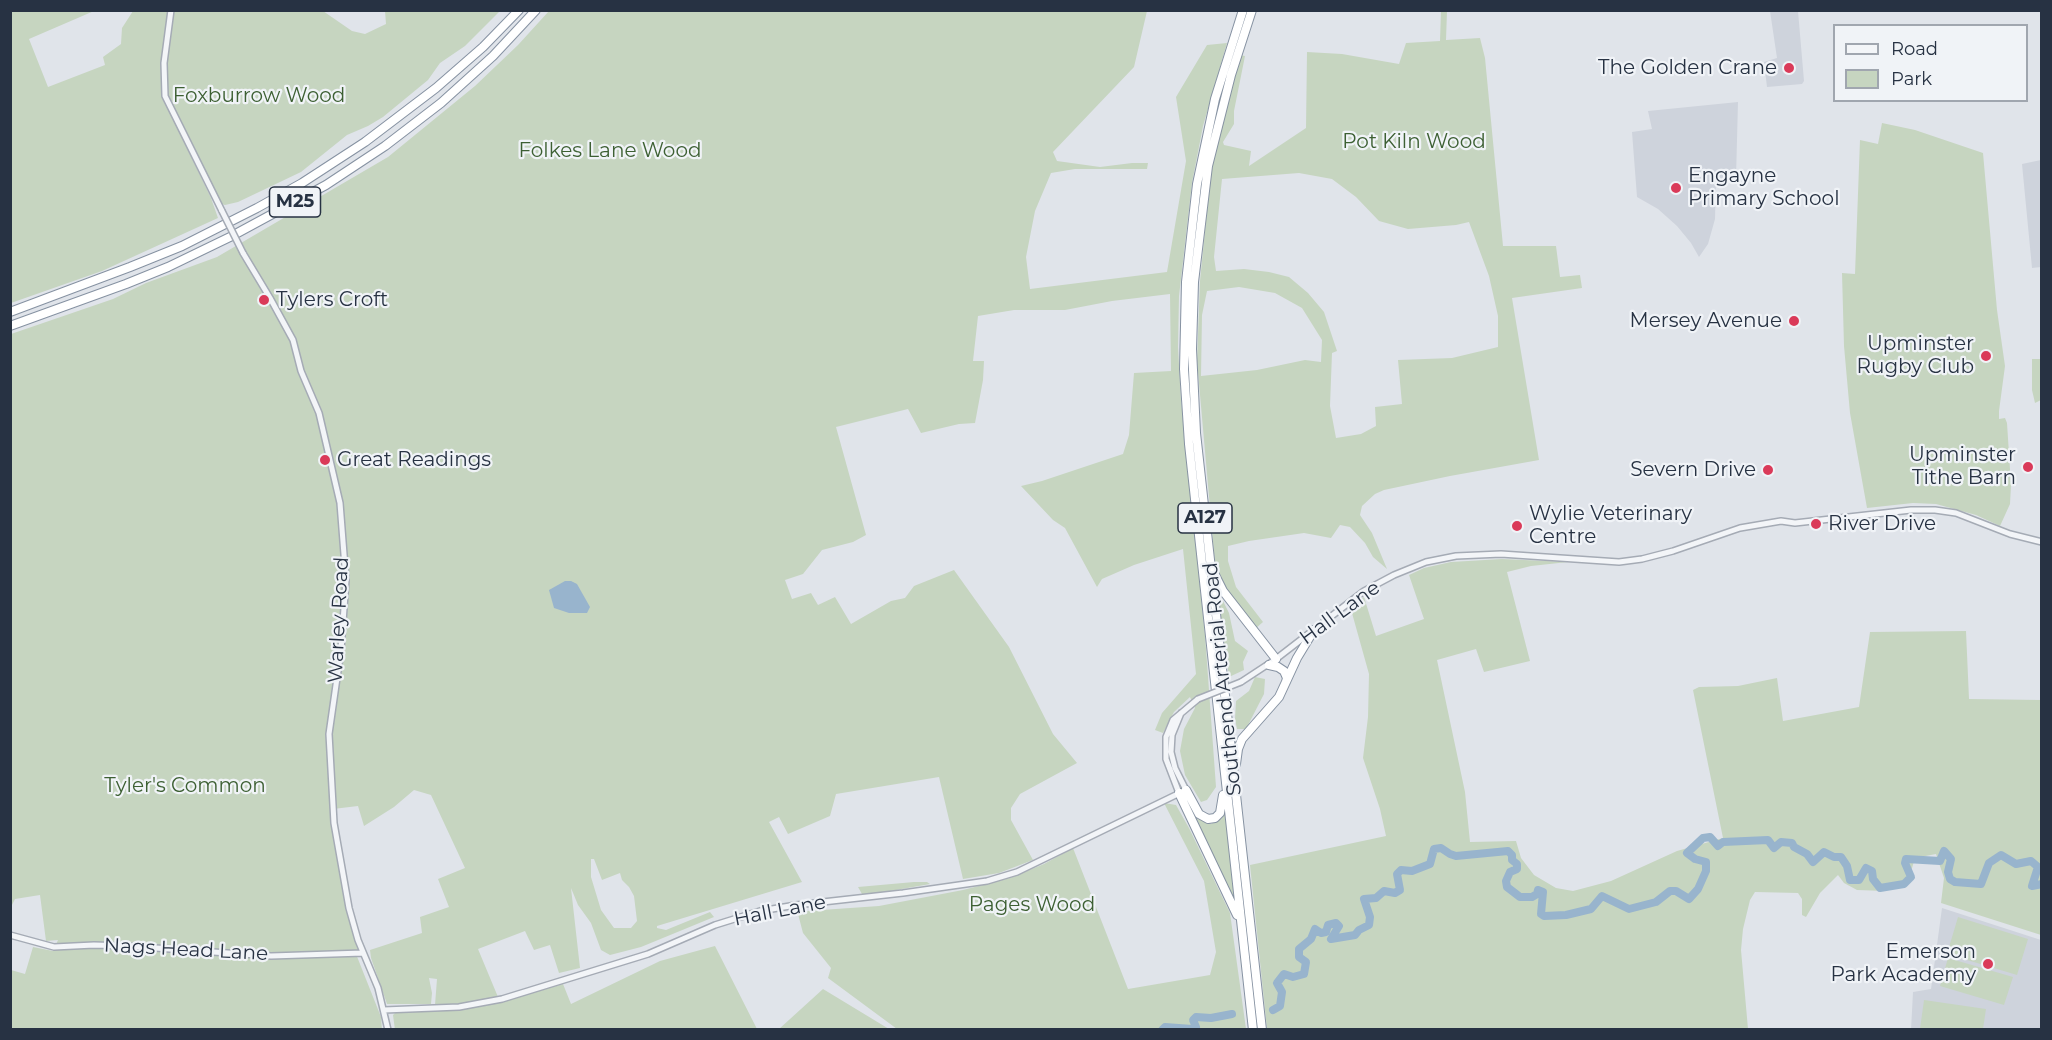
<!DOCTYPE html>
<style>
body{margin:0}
#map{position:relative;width:2052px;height:1040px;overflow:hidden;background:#e0e4ea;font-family:Montserrat,sans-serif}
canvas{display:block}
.frame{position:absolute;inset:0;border:12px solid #273243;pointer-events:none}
.legend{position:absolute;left:1833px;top:24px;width:195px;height:78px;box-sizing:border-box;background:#f0f3f7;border:2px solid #a0a6af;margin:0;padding:8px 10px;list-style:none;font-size:18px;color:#273243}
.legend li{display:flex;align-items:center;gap:12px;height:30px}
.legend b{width:30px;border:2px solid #a0a6af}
</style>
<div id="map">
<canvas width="2052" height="1040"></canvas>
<div class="frame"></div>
<ul class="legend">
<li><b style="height:8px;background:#f3f5f8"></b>Road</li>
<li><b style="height:16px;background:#c6d5c0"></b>Park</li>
</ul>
</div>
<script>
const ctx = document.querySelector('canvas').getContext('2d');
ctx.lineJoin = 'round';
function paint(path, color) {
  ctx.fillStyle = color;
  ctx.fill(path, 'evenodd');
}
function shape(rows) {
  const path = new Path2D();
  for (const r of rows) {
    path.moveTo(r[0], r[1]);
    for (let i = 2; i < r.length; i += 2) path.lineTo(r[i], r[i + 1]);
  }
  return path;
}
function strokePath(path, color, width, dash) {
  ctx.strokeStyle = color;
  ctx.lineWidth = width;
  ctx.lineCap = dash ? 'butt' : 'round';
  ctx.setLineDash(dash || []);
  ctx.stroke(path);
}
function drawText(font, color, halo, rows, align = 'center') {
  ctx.font = font + ' Montserrat,sans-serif';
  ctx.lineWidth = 4.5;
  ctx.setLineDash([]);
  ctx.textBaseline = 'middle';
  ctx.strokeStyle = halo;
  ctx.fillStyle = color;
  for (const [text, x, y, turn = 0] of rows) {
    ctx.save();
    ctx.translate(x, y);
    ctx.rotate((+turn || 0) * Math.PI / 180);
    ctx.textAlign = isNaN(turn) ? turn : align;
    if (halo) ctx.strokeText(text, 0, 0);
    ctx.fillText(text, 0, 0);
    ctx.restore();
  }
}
paint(shape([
 [1770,11,1798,11,1804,81,1802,84,1767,87,1764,62,1777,58],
 [1738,102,1736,178,1716,179,1715,219,1708,244,1699,257,1691,243,1677,226,1658,209,1637,197,1632,132,1652,129,1648,111],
 [2041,160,2041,267,2032,268,2022,164],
 [1942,908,2041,940,2041,1029,1911,1030,1913,992,1931,989]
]), '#ced3dc');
paint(shape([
 [303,10,323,11,352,31,365,34,386,24,385,11,500,11,465,46,440,63,428,80,383,117,368,126,347,135,301,172,238,202,225,205,218,203,165,102,211,198,218,218,102,271,11,303,10,11,94,11,29,39,48,87,105,65,103,57,121,44,122,28,133,11],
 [549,11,1147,11,1134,67,1053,152,1057,161,1100,167,1132,163,1148,163,1147,169,1075,169,1051,173,1035,211,1026,257,1030,289,1167,272,1186,161,1176,97,1207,45,1227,43,1203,126,1192,183,1179,296,1178,347,1181,400,1205,635,1216,787,1207,800,1201,802,1185,775,1180,751,1184,729,1195,708,1190,697,1174,712,1163,733,1155,730,1162,713,1196,674,1183,549,1134,565,1102,579,1097,587,1065,528,1053,520,1021,486,1042,481,1123,454,1129,435,1134,373,1171,371,1170,294,1112,301,1065,310,1014,310,978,316,973,361,984,361,983,380,975,423,959,424,921,433,908,409,836,427,866,535,853,542,822,550,803,574,785,580,792,599,811,593,818,605,835,597,851,624,891,601,905,598,914,586,954,570,1009,647,1053,734,1077,763,1020,794,1011,808,1011,820,1033,860,999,873,963,879,939,777,836,794,830,816,788,834,779,817,769,822,802,882,657,926,657,928,666,930,710,912,714,917,641,947,610,955,601,950,591,923,578,905,571,888,580,968,559,973,550,945,534,950,525,931,478,949,498,997,460,1004,435,1005,437,979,429,978,432,993,431,1004,387,1004,371,958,370,950,422,933,420,917,449,907,438,879,465,868,431,795,414,790,394,807,364,826,358,806,333,809,342,879,363,953,356,954,381,1017,382,1030,11,1029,11,970,25,974,33,947,53,951,58,940,46,941,40,895,15,899,11,907,11,334,113,299,146,283,217,257,388,157,475,86,518,45],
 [591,859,594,859,602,880,620,873,622,880,629,887,634,896,637,921,631,928,614,928,601,910,591,877],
 [1441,11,1447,11,1446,40,1480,38,1485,58,1503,246,1556,246,1560,277,1580,275,1582,288,1512,298,1539,460,1450,476,1384,490,1375,494,1362,506,1360,515,1372,533,1387,569,1373,557,1365,543,1350,527,1340,525,1331,538,1304,533,1249,541,1228,546,1228,561,1236,587,1263,622,1255,629,1227,592,1215,564,1197,361,1200,281,1210,180,1220,126,1239,55,1245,56,1234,111,1234,124,1223,142,1224,145,1251,151,1249,166,1306,128,1307,52,1342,54,1399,64,1406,43,1440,41],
 [1299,173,1332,179,1356,197,1379,221,1408,229,1456,225,1469,222,1489,276,1498,316,1498,347,1452,358,1398,360,1402,404,1375,407,1376,426,1361,434,1336,438,1330,406,1332,353,1337,351,1324,312,1308,293,1289,277,1269,272,1244,269,1216,271,1214,257,1222,179],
 [1239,287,1275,293,1302,308,1322,340,1321,362,1305,360,1257,370,1201,376,1202,315,1207,291],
 [1882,123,1915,130,1983,153,1997,310,2005,366,1999,411,1999,419,2005,418,2007,423,2011,485,2010,504,2000,526,1976,515,1936,504,1913,503,1867,508,1850,413,1844,346,1842,273,1855,274,1860,140,1878,144],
 [2032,359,2041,359,2041,400,2035,403,2032,390],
 [1502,559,1568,562,1531,566,1507,572,1530,661,1484,672,1476,649,1437,660,1465,792,1470,842,1516,841,1521,858,1534,875,1556,888,1573,891,1611,881,1677,851,1723,838,1693,690,1699,687,1738,686,1777,678,1783,721,1859,707,1870,632,1966,631,1969,699,2041,700,2041,935,1941,903,1944,878,1936,854,1915,858,1910,875,1899,886,1885,891,1857,890,1844,883,1838,875,1820,893,1806,917,1802,915,1802,899,1798,893,1755,892,1750,900,1743,929,1741,950,1748,1029,1267,1029,1250,865,1386,836,1380,809,1363,758,1368,717,1369,674,1350,606,1364,597,1376,636,1424,619,1409,575,1424,568,1451,562],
 [1222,599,1229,613,1235,641,1248,651,1243,662,1244,670,1229,677,1219,606],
 [1255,677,1265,679,1264,694,1246,729,1237,729,1235,719,1236,701,1249,691],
 [1164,803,1176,805,1189,828,1230,913,1246,1029,897,1029,828,978,831,968,803,933,798,914,807,911,879,906,963,890,1010,878,1044,864,1073,848,1128,989,1210,975,1216,952,1204,881],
 [1226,807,1236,905,1189,808,1198,819,1211,824,1222,818],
 [914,882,927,882,930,884,868,895,862,894,858,887],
 [1958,917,2028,939,2017,975,1947,954],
 [715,946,757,1029,395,1030,393,1015,396,1012,473,1008,498,1003,563,984,571,1004,660,961],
 [1948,958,2013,977,2004,1005,1940,986],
 [823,989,889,1029,779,1029],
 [1924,1000,1986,1009,1983,1029,1920,1029]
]), '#c6d5c0');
paint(shape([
 [565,581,571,581,577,584,590,607,587,613,569,613,554,608,549,590]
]), '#98b4cd');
strokePath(shape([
 [1273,1010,1280,1006,1282,992,1277,983,1284,974,1293,977,1304,974,1306,962,1299,957,1299,949,1311,939,1315,929,1321,933,1326,932,1328,925,1336,923,1339,926,1331,939,1355,935,1359,930,1369,925,1370,917,1364,899,1376,898,1384,891,1395,893,1400,890,1397,874,1401,870,1412,871,1430,864,1434,849,1441,848,1450,854,1456,856,1508,851,1512,855,1512,860,1517,864,1517,869,1510,872,1506,881,1507,887,1520,897,1532,897,1537,894,1538,890,1543,892,1541,914,1544,916,1566,915,1591,909,1602,896,1629,909,1656,902,1670,891,1676,891,1689,899,1698,889,1706,871,1706,862,1695,859,1687,853,1703,838,1710,837,1718,846,1723,842,1768,840,1774,848,1781,842,1792,843,1794,847,1807,854,1813,862,1824,852,1834,857,1841,857,1847,866,1850,880,1859,880,1866,868,1872,871,1873,879,1880,888,1904,884,1911,877,1905,863,1906,859,1940,861,1944,851,1951,859,1948,872,1950,879,1955,882,1981,884,1989,863,2001,855,2016,864,2031,861,2038,867,2032,886,2042,884],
 [1162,1030,1165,1027,1192,1029,1196,1027,1193,1020,1196,1017,1211,1018,1232,1014]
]), '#98b4cd', 8);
const minor = shape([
 [171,10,164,63,165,96,222,211],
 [243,253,270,298,293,340,301,371,319,413,340,503,346,580,341,650,329,734,334,823,349,908,358,940,378,988,388,1030],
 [1241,682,1276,659,1364,591,1394,575,1426,562,1456,556,1501,554,1619,562,1642,559,1673,551,1740,528,1781,521,1795,523,1911,510,1935,510,1956,513,2010,534,2042,542],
 [1179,793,1166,759,1166,737,1173,720,1198,699],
 [10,935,54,947,94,945,127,946,271,956,363,953],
 [384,1010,459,1007,502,999,648,954,715,925,760,911,796,905,903,893,987,881,1017,872,1186,790,1175,768,1171,752,1172,735,1181,713]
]);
const highway = shape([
 [1243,10,1215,99,1197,184,1186,282,1184,369,1189,444,1253,1030],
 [1252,10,1231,75,1208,166,1194,282,1192,349,1196,433,1262,1030],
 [10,312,130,267,182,246,257,208,302,183,365,142,436,88,483,47,519,10],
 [10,326,126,284,168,267,230,237,326,185,385,146,441,103,493,56,536,10],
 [1213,571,1223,591,1276,659],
 [1269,665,1278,667,1284,671,1287,678,1286,682],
 [1236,764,1238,749,1242,739,1279,697,1297,658,1314,630],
 [1186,790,1199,814,1208,819,1215,818,1220,813,1223,795],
 [1179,793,1237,915]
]);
strokePath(minor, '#a5abb5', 8);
strokePath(highway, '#8692a2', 10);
strokePath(minor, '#f3f5f8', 5);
strokePath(highway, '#fff', 8);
const minorBridge = shape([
 [222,211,243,253],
 [1198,699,1241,682]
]);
strokePath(minorBridge, '#a5abb5', 8, []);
strokePath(minorBridge, '#f3f5f8', 5);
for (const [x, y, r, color] of [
 [1789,68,6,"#da3a59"],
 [1676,188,6,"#da3a59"],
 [264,300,6,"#da3a59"],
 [1794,321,6,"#da3a59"],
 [1986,356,6,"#da3a59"],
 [325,460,6,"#da3a59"],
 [2028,467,6,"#da3a59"],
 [1768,470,6,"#da3a59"],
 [1816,524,6,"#da3a59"],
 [1517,526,6,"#da3a59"],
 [1988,964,6,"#da3a59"]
]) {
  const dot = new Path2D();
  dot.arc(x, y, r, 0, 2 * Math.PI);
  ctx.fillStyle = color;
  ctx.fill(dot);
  strokePath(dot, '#f0f3f7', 2);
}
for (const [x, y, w] of [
 [295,202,51],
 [1205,518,54]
]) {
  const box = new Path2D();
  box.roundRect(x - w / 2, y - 15, w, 30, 4.5);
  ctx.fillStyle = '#f0f3f7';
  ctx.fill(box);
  strokePath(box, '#273243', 1.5);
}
drawText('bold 18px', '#273243', null, [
 ["M25",295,202],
 ["A127",1205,518]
]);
drawText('20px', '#273243', '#f0f3f7', [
 ["The Golden Crane",1777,68],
 ["Engayne",1688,176,"left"],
 ["Primary School",1688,199,"left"],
 ["Tylers Croft",276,300,"left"],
 ["Mersey Avenue",1782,321],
 ["Upminster",1974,344],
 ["Rugby Club",1974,367],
 ["Upminster",2016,455],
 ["Tithe Barn",2016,478],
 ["Great Readings",337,460,"left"],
 ["Severn Drive",1756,470],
 ["Wylie Veterinary",1529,514,"left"],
 ["Centre",1529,537,"left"],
 ["River Drive",1828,524,"left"],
 ["Emerson",1976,952],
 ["Park Academy",1976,975]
], 'right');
drawText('20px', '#3d6033', '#f0f3f7', [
 ["Foxburrow Wood",259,96],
 ["Pot Kiln Wood",1414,142],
 ["Folkes Lane Wood",610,151],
 ["Tyler's Common",185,786],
 ["Pages Wood",1032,905]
]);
drawText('20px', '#273243', '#f0f3f7', [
 ["Hall Lane",1340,613,-36],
 ["Warley Road",339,620,-87],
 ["Southend Arterial Road",1223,679,-96],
 ["Hall Lane",780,911,-11],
 ["Nags Head Lane",186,950,3]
]);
</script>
